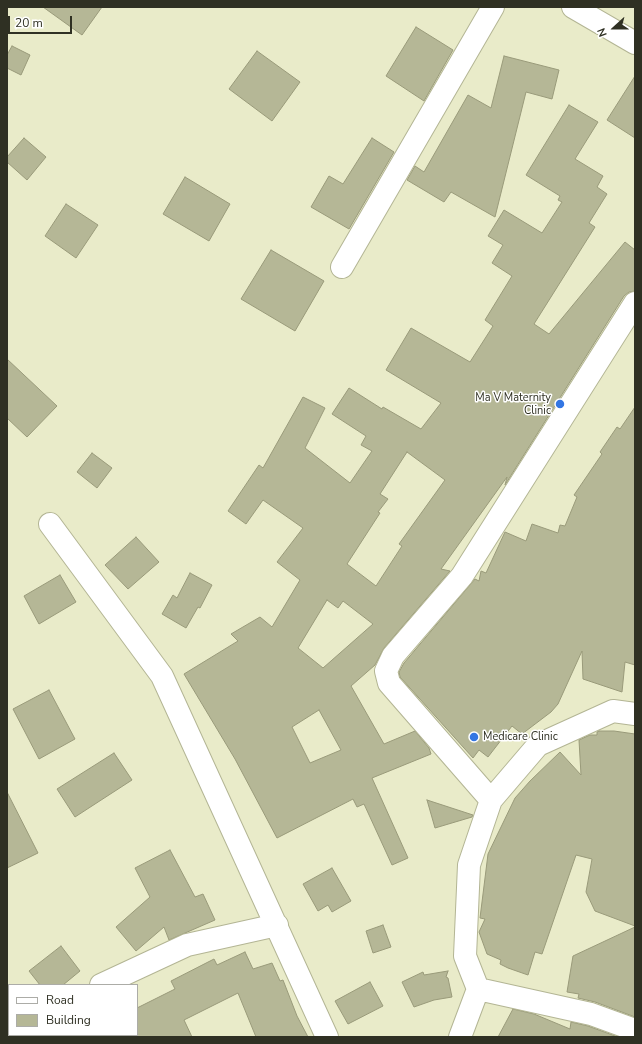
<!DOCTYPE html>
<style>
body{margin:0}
#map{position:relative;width:642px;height:1044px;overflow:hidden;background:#e9ebc9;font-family:"Nunito Sans",sans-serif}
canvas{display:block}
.frame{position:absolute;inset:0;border:8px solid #2f3023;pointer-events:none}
.legend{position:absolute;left:8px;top:984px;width:130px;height:52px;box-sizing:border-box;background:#fff;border:1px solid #acaca7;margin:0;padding:5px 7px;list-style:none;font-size:12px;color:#2f3023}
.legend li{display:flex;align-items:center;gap:8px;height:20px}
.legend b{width:20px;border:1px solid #acaca7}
.north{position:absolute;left:594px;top:8px;width:40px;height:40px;-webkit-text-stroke:3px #fff;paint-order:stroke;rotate:249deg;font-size:11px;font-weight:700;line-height:16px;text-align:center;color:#2f3023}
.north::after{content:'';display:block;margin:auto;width:14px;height:18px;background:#2f3023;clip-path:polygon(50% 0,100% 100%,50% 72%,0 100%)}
.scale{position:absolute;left:8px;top:16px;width:64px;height:18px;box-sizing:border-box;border:2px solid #2f3023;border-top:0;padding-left:5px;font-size:12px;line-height:14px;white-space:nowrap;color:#2f3023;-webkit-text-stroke:3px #fff;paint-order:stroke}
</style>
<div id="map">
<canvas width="642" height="1044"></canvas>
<div class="frame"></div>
<ul class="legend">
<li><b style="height:5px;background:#fff"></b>Road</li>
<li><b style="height:11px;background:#b5b796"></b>Building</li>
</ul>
<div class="north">N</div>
<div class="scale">20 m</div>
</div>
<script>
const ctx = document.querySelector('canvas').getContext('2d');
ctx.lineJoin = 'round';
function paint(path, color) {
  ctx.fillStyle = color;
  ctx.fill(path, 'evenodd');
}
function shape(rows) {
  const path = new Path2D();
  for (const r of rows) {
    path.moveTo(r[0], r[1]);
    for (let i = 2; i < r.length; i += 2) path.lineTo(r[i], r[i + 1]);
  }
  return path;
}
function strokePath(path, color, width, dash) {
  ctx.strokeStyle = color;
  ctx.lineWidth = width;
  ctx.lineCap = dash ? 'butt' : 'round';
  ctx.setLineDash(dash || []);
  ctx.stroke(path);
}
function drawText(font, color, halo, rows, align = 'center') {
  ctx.font = font + ' "Nunito Sans",sans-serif';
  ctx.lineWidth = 3;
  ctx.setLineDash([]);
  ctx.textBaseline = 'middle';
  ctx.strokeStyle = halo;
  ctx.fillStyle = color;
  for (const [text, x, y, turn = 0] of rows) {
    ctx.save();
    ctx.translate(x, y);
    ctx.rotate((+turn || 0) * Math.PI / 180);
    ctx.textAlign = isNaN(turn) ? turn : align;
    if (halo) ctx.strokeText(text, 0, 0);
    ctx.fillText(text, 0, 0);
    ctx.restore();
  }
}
const building = shape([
 [43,7,102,7,82,35,43,7],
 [416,27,453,50,424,101,386,76,416,27],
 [12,46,30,55,21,75,7,68,7,55,12,46],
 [257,51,300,82,272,121,229,89,257,51],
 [504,56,559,70,552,99,526,92,495,217,451,192,444,202,407,180,415,166,424,172,468,95,491,108,504,56],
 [635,76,635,138,607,120,635,76],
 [569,105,598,122,575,159,603,176,597,187,607,194,589,223,595,227,534,324,549,334,625,242,635,250,635,291,629,292,624,296,505,485,507,477,441,569,450,571,384,648,375,665,351,686,384,744,415,731,429,748,431,754,372,778,408,858,392,865,364,804,357,807,353,799,277,838,235,759,184,674,238,641,231,634,260,617,272,627,300,580,277,562,303,528,263,500,246,524,228,511,259,465,263,468,303,397,325,408,305,448,350,483,372,451,361,445,366,436,332,414,349,388,382,409,383,407,421,429,441,403,386,370,411,328,470,362,493,326,485,320,512,276,492,263,503,245,488,236,504,210,542,233,562,202,558,200,560,196,526,175,569,105],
 [407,452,445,480,399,544,402,546,376,586,347,564,380,513,378,512,388,499,380,494,407,452],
 [327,600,338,608,343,601,373,624,323,668,298,648,327,600],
 [319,710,341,750,310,763,292,727,319,710],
 [24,138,46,157,27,180,7,162,7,157,24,138],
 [372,138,394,152,349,229,311,207,329,176,343,184,372,138],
 [185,177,230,204,209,241,163,214,185,177],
 [66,204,98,225,76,258,45,236,66,204],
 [271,250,324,281,295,331,241,299,271,250],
 [7,359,57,406,27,437,7,418,7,359],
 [635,407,635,665,625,662,622,692,583,679,582,651,558,704,551,712,522,734,512,726,488,757,479,750,473,758,400,677,399,672,404,663,475,579,479,581,481,571,486,573,505,532,526,541,532,524,558,533,560,525,565,526,577,497,574,495,602,454,600,452,617,427,620,429,635,407],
 [92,453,112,468,97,488,77,472,92,453],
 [136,537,159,562,128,589,105,565,136,537],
 [190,573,212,585,200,608,198,607,186,628,162,614,173,595,177,598,190,573],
 [60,575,76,602,39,624,24,596,60,575],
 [49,690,75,739,39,759,13,709,49,690],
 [599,731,614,731,635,734,635,926,595,911,586,892,592,859,576,855,542,954,535,952,528,975,508,968,500,964,501,960,487,954,479,932,485,919,480,918,488,854,515,798,530,781,560,752,581,775,579,740,590,735,597,735,597,732,599,731],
 [114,753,132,780,75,817,57,789,114,753],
 [7,792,38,853,7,868,7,792],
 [427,800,473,815,472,817,435,828,427,800],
 [170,850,195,897,203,894,215,920,169,940,164,927,136,951,116,927,150,897,135,868,170,850],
 [332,868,351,901,332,912,328,905,318,911,303,884,332,868],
 [383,925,391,947,373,953,366,931,383,925],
 [635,927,635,1017,595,1002,578,998,579,994,567,992,573,956,635,927],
 [61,946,80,971,63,985,40,985,29,971,61,946],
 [245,952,253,969,272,963,280,981,283,980,297,1016,308,1037,256,1037,238,993,184,1020,192,1037,137,1037,137,1008,175,989,171,981,214,959,217,965,245,952],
 [448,971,446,977,448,978,452,997,434,1000,414,1007,402,982,423,972,424,975,448,971],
 [370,982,383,1006,348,1024,335,1001,370,982],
 [513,1009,534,1014,570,1029,571,1022,588,1026,618,1037,498,1037,513,1009]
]);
paint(building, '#b5b796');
strokePath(building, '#999a7a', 1);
const street = shape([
 [573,7,635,43],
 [342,267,493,7],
 [50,524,162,676,327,1037],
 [491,800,389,683,386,671,393,656,462,576,635,303],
 [101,985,187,945,277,925],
 [478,989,591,1014,635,1030],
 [22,1037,24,1035],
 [460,1037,478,989,465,956,469,865,491,800,538,745,613,711,635,714]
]);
strokePath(street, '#b3b594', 24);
strokePath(street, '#fff', 22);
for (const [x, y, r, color] of [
 [560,404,5,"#3376e3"],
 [474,737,5,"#3376e3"]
]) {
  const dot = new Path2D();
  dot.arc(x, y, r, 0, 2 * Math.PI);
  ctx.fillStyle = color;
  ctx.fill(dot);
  strokePath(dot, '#fff', 1.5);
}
drawText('11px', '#2f3023', '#fff', [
 ["Ma V Maternity",551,398],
 ["Clinic",551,411],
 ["Medicare Clinic",483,737,"left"]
], 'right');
</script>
